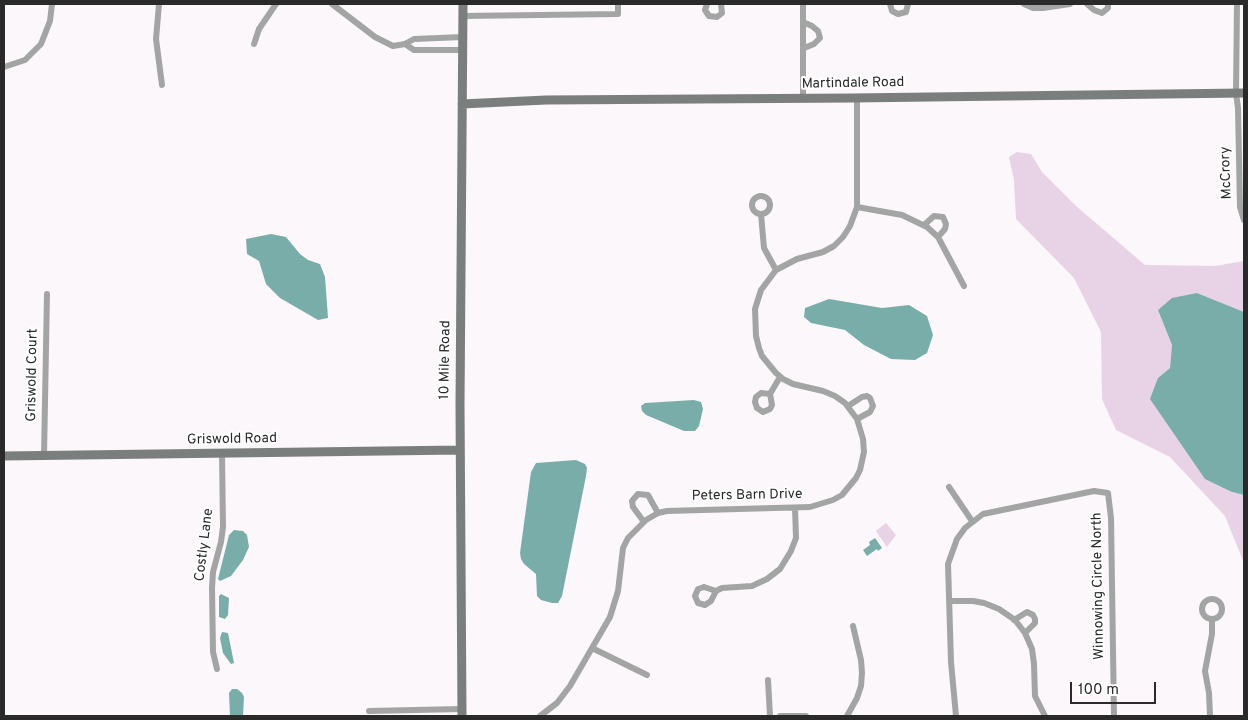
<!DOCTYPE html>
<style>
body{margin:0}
#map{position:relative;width:1248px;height:720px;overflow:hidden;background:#fbf7fa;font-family:Overpass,sans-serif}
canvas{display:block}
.frame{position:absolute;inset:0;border:5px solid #2b2a2b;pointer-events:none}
.scale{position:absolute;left:1070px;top:682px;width:86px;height:22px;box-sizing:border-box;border:2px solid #2b2a2b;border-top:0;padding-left:6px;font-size:15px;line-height:18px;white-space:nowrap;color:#2b2a2b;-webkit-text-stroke:4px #fff;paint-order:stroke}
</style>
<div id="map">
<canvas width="1248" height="720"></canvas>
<div class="frame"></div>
<div class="scale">100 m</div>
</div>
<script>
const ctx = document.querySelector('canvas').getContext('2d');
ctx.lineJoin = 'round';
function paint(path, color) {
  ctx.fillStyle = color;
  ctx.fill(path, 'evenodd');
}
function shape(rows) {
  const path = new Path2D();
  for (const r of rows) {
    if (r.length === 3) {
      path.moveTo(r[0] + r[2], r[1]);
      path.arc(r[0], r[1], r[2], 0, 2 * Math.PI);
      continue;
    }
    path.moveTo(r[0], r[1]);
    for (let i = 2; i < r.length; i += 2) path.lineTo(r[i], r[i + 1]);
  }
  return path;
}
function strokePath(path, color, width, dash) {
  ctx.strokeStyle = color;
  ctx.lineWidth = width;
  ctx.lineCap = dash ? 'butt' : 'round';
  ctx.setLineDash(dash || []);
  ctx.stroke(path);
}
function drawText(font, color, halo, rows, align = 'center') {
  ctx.font = font + ' Overpass,sans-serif';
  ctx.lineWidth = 4;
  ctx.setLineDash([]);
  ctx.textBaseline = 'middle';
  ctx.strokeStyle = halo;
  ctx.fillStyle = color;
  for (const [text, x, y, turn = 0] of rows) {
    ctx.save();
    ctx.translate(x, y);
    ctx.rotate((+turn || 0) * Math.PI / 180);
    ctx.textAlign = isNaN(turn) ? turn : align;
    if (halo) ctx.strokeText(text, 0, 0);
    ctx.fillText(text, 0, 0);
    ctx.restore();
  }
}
paint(shape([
 [1017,152,1031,154,1042,172,1076,206,1145,265,1215,266,1244,261,1244,312,1197,293,1158,310,1172,345,1170,368,1158,378,1232,492,1244,495,1244,563,1225,516,1170,457,1116,430,1102,399,1101,332,1074,278,1016,219,1014,180,1009,157],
 [886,523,896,535,887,547,876,531]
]), '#e8d2e5');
paint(shape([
 [271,234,286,237,300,254,308,260,320,264,325,277,328,318,318,320,280,298,266,284,259,261,247,254,246,239],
 [1197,293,1244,312,1244,495,1232,492,1205,479,1150,399,1158,378,1170,368,1172,345,1158,310,1172,298],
 [829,299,882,308,909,305,927,316,933,335,927,353,915,360,891,359,864,345,845,330,811,323,804,317,805,308],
 [694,400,701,402,703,409,699,426,695,431,684,431,646,415,642,411,641,406,645,403],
 [576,460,585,464,587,468,586,476,562,596,558,603,552,603,541,600,537,596,536,574,524,564,521,559,520,553,531,472,536,463],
 [234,530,243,531,247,535,249,547,243,560,231,576,220,581,218,579,229,535],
 [875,538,882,548,878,551,877,549,867,556,863,550,870,545,869,542],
 [221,594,229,598,228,615,225,619,219,617,219,596],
 [222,632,228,633,234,663,231,664,223,653,220,638],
 [232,689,237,689,242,693,244,697,243,716,230,716,229,693]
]), '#79ada9');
strokePath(shape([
 [159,4,156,39,162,85],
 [332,4,375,37,393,46,405,44,414,39,463,37],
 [707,4,705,10,709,16,717,17,722,13,721,4],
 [803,4,803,98],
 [890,4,892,11,898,14,906,12,908,4],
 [1024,4,1033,8,1043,8,1070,4],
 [1087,4,1094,10,1102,13,1108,8,1108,4],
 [1237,4,1236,93,1238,108,1240,207,1244,220],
 [463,16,618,14,618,4],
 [803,22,812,26,818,31,820,38,814,44,804,48],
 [254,44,259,29,276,4],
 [405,44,414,50,463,50],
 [4,67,25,60,41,44,50,21,52,4],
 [761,205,9],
 [857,207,902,215,927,227,938,237,964,286],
 [761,214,764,248,776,270],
 [924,225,934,216,943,217,946,224,945,229,938,237],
 [770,394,761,393,756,397,755,402,757,408,763,412,770,409,772,405,770,394,780,377],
 [848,406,862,397,867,396,870,398,873,406,870,412,857,419],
 [44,456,47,294],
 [949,487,972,521],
 [644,522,633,507,632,501,638,494,648,495,658,513],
 [704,587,716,591,711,601,705,605,698,603,695,596,698,589,704,587],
 [716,591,722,588,752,586,767,579,780,569,791,551,796,538,795,508],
 [1212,609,10],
 [949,601,973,601,984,603,999,609,1015,620,1025,633,1032,649,1034,664,1035,696,1045,716],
 [1014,620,1027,612,1033,615,1035,619,1035,623,1025,633],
 [592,648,647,675],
 [217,669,213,652,212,588,213,572,221,542,223,527,222,454],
 [768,680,770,716],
 [369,711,462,709],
 [540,716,557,703,570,686,610,617,618,591,623,548,628,538,646,520,658,513,667,511,810,507,833,500,842,495,856,478,860,470,864,452,863,439,857,419,845,403,835,396,823,391,793,384,783,379,776,373,762,356,759,348,756,336,755,309,761,290,776,270,797,259,823,252,834,246,843,237,850,226,857,207,857,98],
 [780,716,806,716],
 [847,716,857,698,861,686,862,673,861,660,853,626],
 [956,716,951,662,948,564,957,539,965,528,983,514,1094,491,1108,493,1111,518,1114,716],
 [1210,716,1209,693,1205,671,1212,634,1212,619]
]), '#a3a5a5', 6);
strokePath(shape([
 [462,104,546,100,852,98,1244,93],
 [4,456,460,450],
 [462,716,460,405,463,4]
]), '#7a7e7d', 9);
drawText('14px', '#2b2a2b', '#fff', [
 ["Martindale Road",853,84,-1],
 ["McCrory",1227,173,-92],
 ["10 Mile Road",446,360,-89],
 ["Griswold Court",33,375,-89],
 ["Griswold Road",232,440,-1],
 ["Peters Barn Drive",747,496,-1],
 ["Costly Lane",205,545,-83],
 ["Winnowing Circle North",1099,586,-91]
]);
</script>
